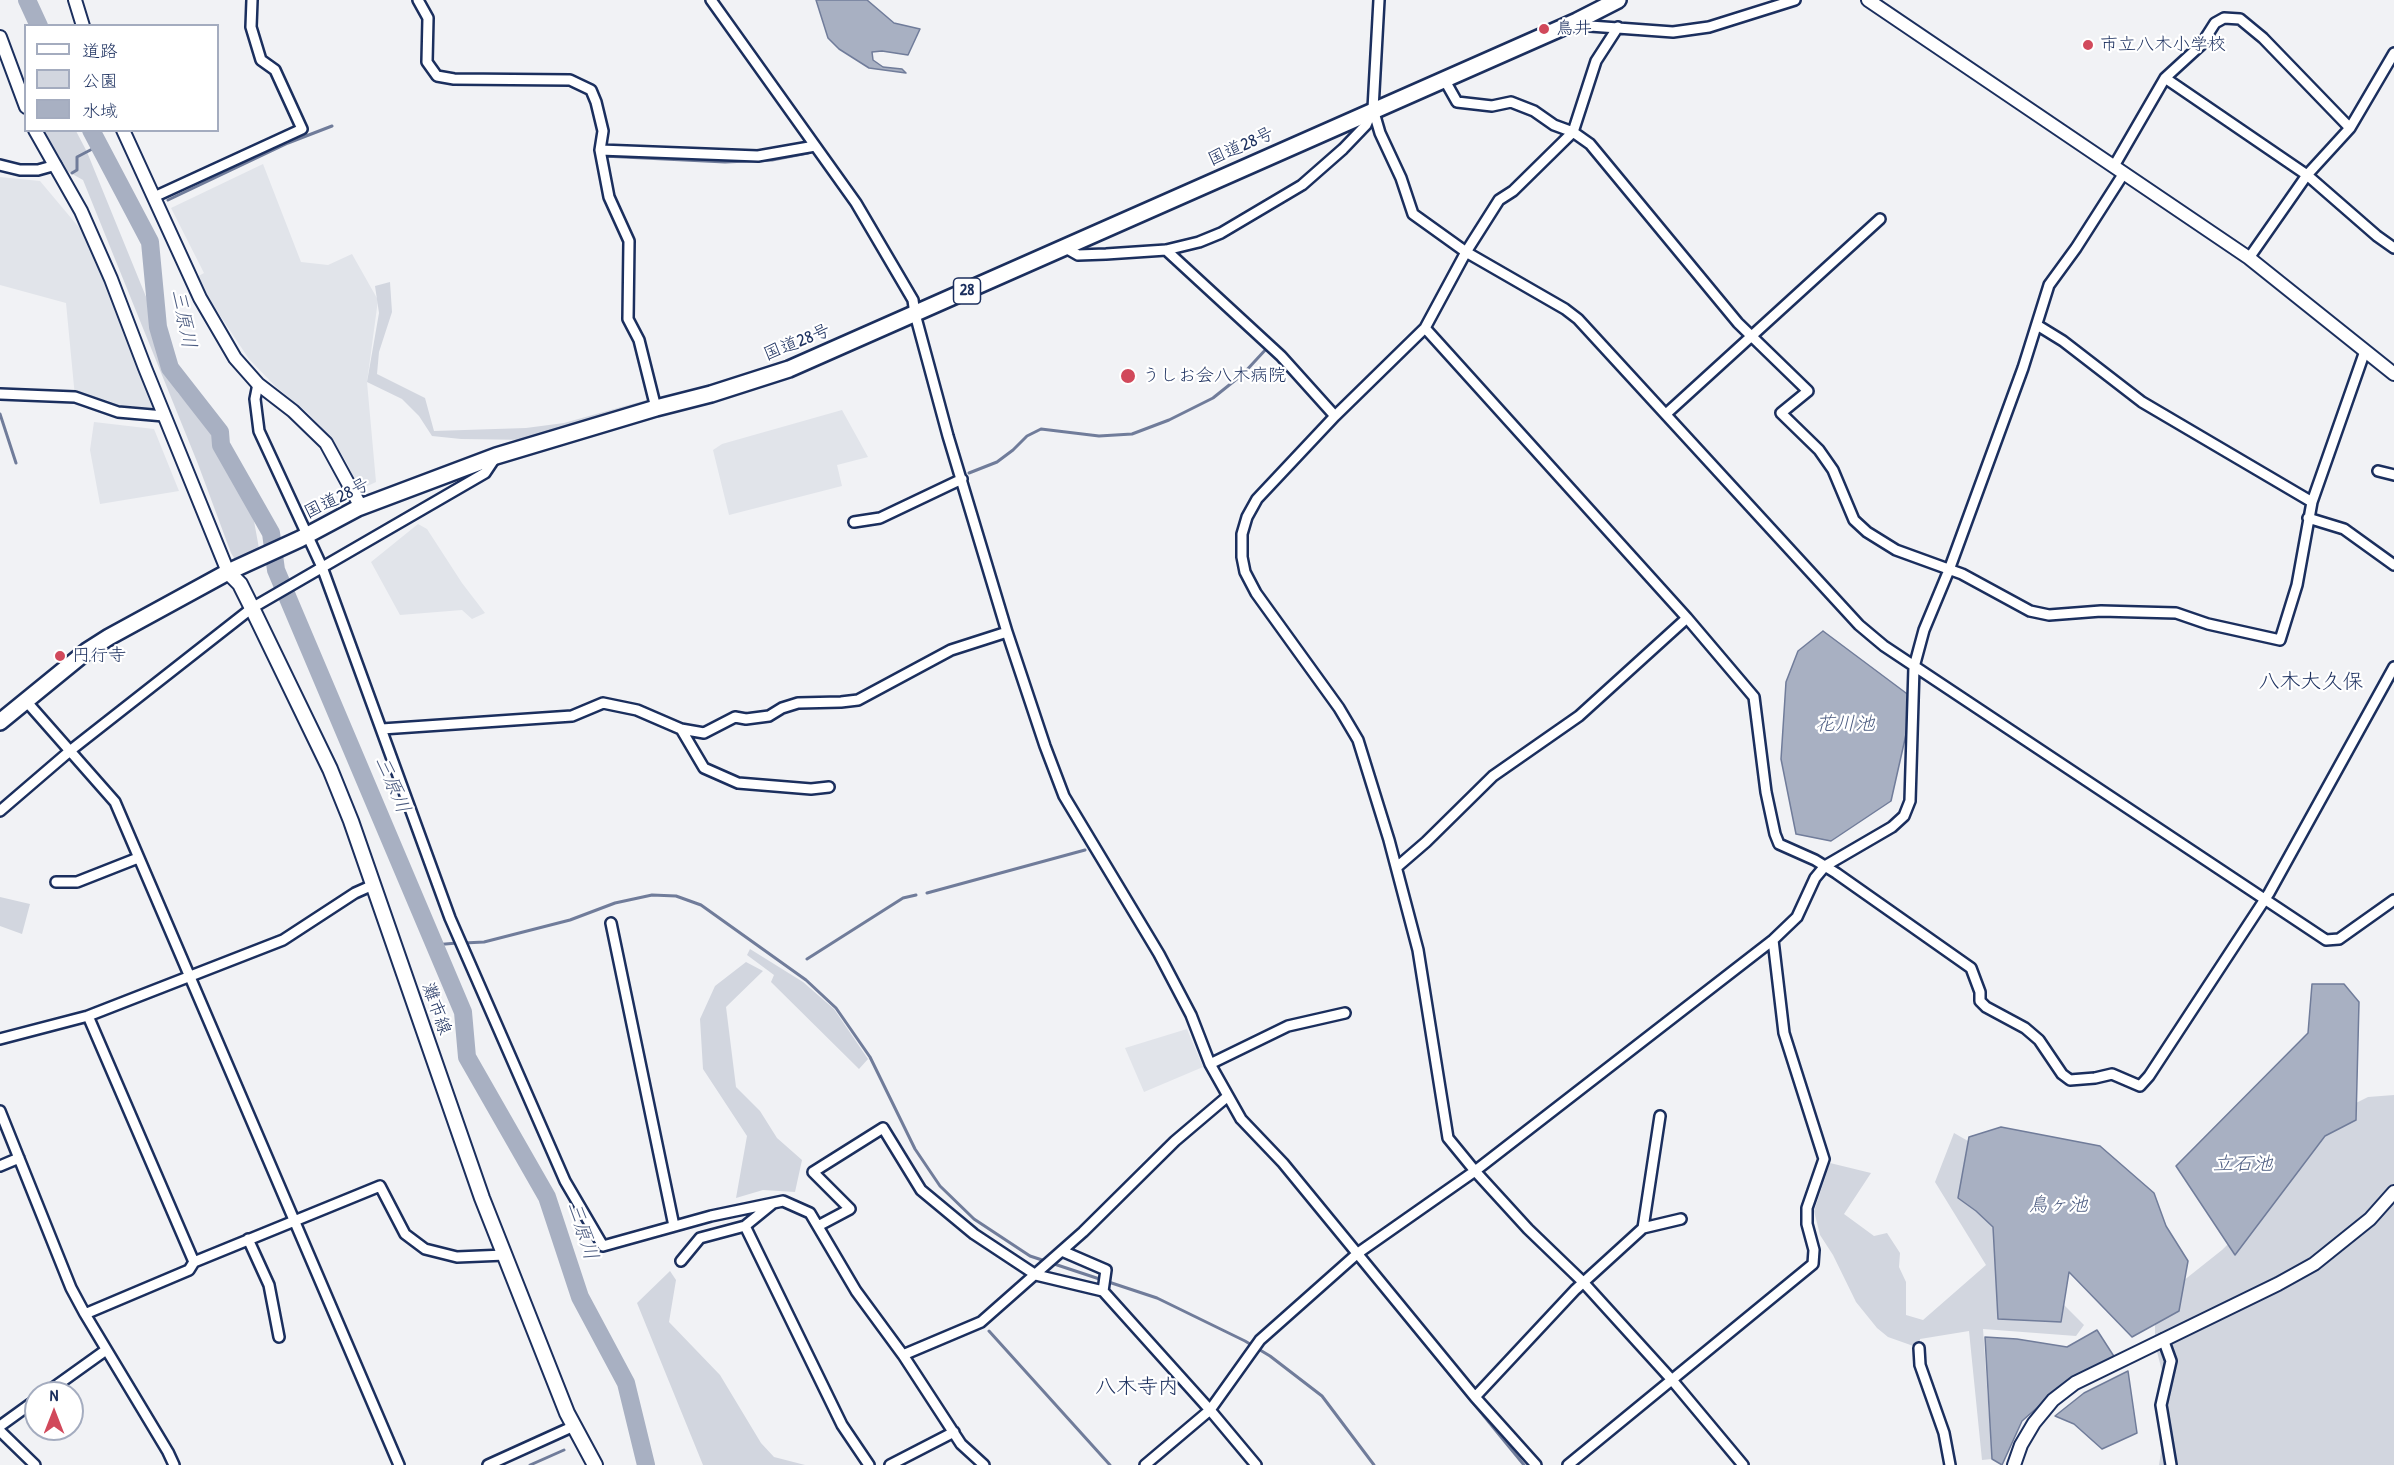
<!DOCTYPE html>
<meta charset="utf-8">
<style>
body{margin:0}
#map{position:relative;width:2394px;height:1465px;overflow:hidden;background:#f1f2f5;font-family:"Patrick Hand","Klee One",sans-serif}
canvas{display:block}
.legend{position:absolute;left:24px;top:24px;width:195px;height:108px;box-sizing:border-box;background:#fff;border:2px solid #a4acbf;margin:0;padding:8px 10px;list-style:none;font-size:18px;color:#1b2f5e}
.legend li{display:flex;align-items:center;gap:12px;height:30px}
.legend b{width:30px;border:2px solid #a4acbf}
.north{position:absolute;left:24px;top:1381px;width:60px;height:60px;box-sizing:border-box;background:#fff;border:2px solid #a4acbf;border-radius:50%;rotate:0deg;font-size:16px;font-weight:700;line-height:24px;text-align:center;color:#1b2f5e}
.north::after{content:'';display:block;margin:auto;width:21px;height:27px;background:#d1495b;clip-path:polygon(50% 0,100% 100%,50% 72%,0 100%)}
</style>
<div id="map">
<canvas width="2394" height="1465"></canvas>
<ul class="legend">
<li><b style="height:8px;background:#fff"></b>道路</li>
<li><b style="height:16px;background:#d2d6df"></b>公園</li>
<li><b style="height:16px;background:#a8b0c2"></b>水域</li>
</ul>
<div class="north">N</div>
</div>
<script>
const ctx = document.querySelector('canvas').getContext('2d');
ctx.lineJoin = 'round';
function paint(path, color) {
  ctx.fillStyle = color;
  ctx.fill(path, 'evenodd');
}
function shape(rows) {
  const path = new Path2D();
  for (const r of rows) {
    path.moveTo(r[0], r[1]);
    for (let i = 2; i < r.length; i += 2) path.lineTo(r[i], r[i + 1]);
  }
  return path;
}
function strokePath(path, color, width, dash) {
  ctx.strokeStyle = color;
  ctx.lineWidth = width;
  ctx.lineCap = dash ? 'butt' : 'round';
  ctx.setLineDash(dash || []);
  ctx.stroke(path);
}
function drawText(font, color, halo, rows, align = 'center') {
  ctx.font = font + ' "Patrick Hand","Klee One",sans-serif';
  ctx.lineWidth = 4.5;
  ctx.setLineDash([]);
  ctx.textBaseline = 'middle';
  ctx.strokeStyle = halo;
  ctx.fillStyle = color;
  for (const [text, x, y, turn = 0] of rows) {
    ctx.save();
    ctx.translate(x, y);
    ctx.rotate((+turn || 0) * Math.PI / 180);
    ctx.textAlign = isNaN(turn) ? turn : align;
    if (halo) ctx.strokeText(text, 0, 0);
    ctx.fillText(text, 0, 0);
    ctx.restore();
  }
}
paint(shape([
 [263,164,301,262,328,265,352,254,378,300,367,382,376,482,359,490,348,465,333,440,308,413,276,387,249,359,195,278,204,273,171,208],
 [0,177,40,181,82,231,161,409,118,412,75,397,66,303,0,285],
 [842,410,868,457,837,465,842,486,729,515,713,450,722,444],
 [94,422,154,429,179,491,100,504,90,450],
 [418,524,427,529,462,583,485,613,472,619,462,610,400,615,371,562],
 [1187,1029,1203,1067,1144,1092,1125,1048]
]), '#e1e4ea');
paint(shape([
 [45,131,76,131,87,152,151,309,153,325,166,366,178,393,215,434,217,443,234,468,254,521,260,554,238,564,231,553,198,464,83,180,67,171],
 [390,282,392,312,379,352,377,374,425,398,434,431,526,428,564,423,650,399,651,406,533,440,461,439,432,436,419,416,402,399,367,382,379,313,375,286],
 [0,897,30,904,22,934,0,926],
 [750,949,803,982,834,1009,868,1059,859,1069,771,982,774,975,747,955],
 [746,962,763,971,726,1007,736,1087,760,1111,777,1138,802,1160,795,1192,763,1190,736,1198,747,1136,703,1069,700,1019,715,986],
 [2394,1095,2394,1465,2159,1465,2167,1414,2163,1375,2155,1344,2155,1324,2183,1281,2222,1250,2258,1215,2336,1113,2368,1097],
 [1954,1133,1968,1141,1958,1198,1976,1211,1993,1227,1998,1319,2060,1322,2063,1304,2084,1325,2076,1336,1983,1329,1992,1459,1982,1460,1969,1331,1920,1339,1919,1348,1888,1337,1877,1328,1856,1302,1833,1255,1820,1235,1814,1211,1830,1163,1871,1173,1844,1214,1874,1236,1887,1233,1900,1253,1899,1267,1906,1282,1906,1315,1923,1320,1986,1265,1935,1182],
 [670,1271,676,1280,669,1322,720,1375,761,1443,774,1457,805,1465,703,1465,637,1303]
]), '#d2d6df');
const water = shape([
 [816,0,867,0,894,23,920,29,908,55,882,51,872,52,873,60,883,67,902,69,906,73,869,68,839,49,828,38,816,0],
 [1823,631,1914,699,1891,801,1831,841,1796,834,1781,759,1786,682,1798,651,1823,631],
 [2312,984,2344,984,2359,1002,2356,1120,2325,1136,2235,1255,2176,1166,2308,1033,2312,984],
 [2001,1127,2100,1146,2154,1193,2166,1226,2188,1261,2179,1311,2132,1337,2069,1272,2061,1322,1998,1319,1993,1227,1976,1211,1958,1198,1969,1137,2001,1127],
 [2097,1330,2115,1358,2072,1377,2022,1421,2002,1465,1992,1459,1985,1337,2017,1339,2067,1347,2097,1330],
 [2128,1371,2137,1433,2102,1449,2074,1424,2055,1416,2084,1393,2128,1371]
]);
paint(water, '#a8b0c2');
strokePath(water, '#707c9a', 1.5);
strokePath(shape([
 [603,156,725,162,772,160,808,153],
 [72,173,77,170,77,157,98,146],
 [168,200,288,143,332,126],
 [0,414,16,463],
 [969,473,997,462,1013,450,1027,436,1041,429,1099,436,1132,434,1169,420,1213,398,1243,374,1268,347],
 [927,893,1085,850],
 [464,943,484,942,570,920,615,903,652,895,676,896,701,905,806,980,836,1008,870,1057,915,1149,940,1186,974,1219,1030,1256,1157,1298,1245,1341,1270,1356,1322,1396,1374,1465],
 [434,945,457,943],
 [807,959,903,898,916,895],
 [1402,1316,1524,1465],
 [989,1331,1110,1465],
 [530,1465,564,1450]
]), '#707c9a', 3);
strokePath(shape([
 [27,0,39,26],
 [91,130,150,242,158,327,170,368,220,432,221,445,271,533,276,570,463,1012,467,1057,547,1197,580,1297,626,1383,646,1465]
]), '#a8b0c2', 18);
const minor = shape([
 [418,0,428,18,427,62,437,76,454,79,570,80,591,90,596,102,603,131,600,150,609,197,629,241,628,319,639,340,656,408],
 [711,0,856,203,913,300,915,314,948,436,1007,632,1045,746,1064,796,1159,954,1191,1015,1210,1064,1241,1119,1283,1163,1475,1397,1536,1465],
 [1577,21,1590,26,1673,32,1709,27,1795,0],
 [1618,27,1596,61,1573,132,1513,191,1499,200,1466,252,1425,328,1335,416,1257,499,1247,517,1242,534,1242,557,1245,572,1256,593,1339,708,1358,740,1389,840,1418,950,1448,1138,1475,1171,1528,1229,1583,1282,1672,1380,1743,1465],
 [2165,78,2307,175,2377,236,2394,248],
 [1444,79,1457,102,1492,106,1511,102,1534,111,1554,125,1573,132,1590,144,1738,323,1808,391,1781,413,1819,450,1833,470,1854,520,1867,532,1896,550,1962,574,2030,611,2049,615,2101,611,2176,613,2208,624,2280,640,2297,585,2312,502,2365,351],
 [1373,109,1380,133,1401,178,1413,214,1466,252,1565,309,1578,319,1859,625,1884,646,2326,940,2339,939,2394,900],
 [600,150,758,156,815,146],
 [0,165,20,170,38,170,56,165],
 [2114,166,2165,78,2201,45,2215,23,2224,18,2240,19,2263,38,2350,128],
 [154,197,302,129,275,70,261,60,251,27,252,0],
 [1064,247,1078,255,1106,254,1166,250,1199,242,1221,233,1302,185,1343,149,1366,125,1373,109,1379,0],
 [1166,250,1281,356,1335,416],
 [2249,258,2307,175,2350,128,2394,53],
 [2037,325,2063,341,2142,402,2312,502],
 [1425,328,1687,618,1754,697,1766,792,1775,834,1779,844,1815,860,1836,873,1971,968,1980,992,1980,1001,1986,1007,2025,1028,2039,1040,2062,1074,2070,1080,2095,1078,2112,1074,2140,1086,2149,1076,2269,893,2394,667],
 [258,384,255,399,259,431,322,567,450,918,565,1181,603,1246,711,1216,783,1201,810,1213,856,1291,903,1355,961,1444,984,1465],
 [0,394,75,397,118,412,164,416],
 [1666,414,1880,219],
 [2378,471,2394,475],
 [2308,518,2344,529,2394,565],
 [854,522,880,518,962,479],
 [26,701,115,802,399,1465],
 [382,729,572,716,603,703,637,710,681,729,704,733,735,717,746,719,769,716,782,708,798,703,841,702,858,700,951,650,1007,632],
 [681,729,704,768,738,783,811,789,829,787],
 [0,811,71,750,252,608,485,473,495,458],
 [1397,867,1426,842,1493,776,1579,716,1687,618],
 [56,882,77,882,138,858],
 [611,923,674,1226],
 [88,1016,194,1262],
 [0,1039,88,1016,283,940,355,893,373,885],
 [1210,1064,1288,1026,1345,1013],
 [0,1111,71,1288,85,1314,168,1452,174,1465],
 [0,1166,19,1158],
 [745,1226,842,1425,869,1465],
 [818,1226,850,1209,813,1172,883,1128,921,1190,974,1234,1036,1275,1103,1291,1210,1410,1256,1465],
 [1643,1228,1660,1116],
 [248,1239,269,1285,279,1337],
 [1062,1251,1106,1270,1103,1291],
 [681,1261,700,1238,745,1226,772,1204],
 [85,1314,189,1270,194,1262,380,1186,405,1234,425,1249,457,1257,505,1255],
 [2163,1339,2171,1361,2161,1405,2171,1465],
 [1919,1348,1920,1365,1944,1433,1950,1465],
 [903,1355,981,1322,1083,1232,1175,1141,1228,1096],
 [46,1393,106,1350],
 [1475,1397,1575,1290,1643,1228,1681,1219],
 [0,1426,36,1400],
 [0,1431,35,1465],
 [488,1465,574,1426],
 [890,1465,954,1432],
 [1145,1465,1210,1410,1260,1340,1358,1253,1475,1171,1773,940,1797,917,1815,878,1825,866,1892,827,1904,816,1910,801,1914,667,1924,630,1949,570,2023,368,2049,285,2076,248,2124,173],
 [1568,1465,1813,1264,1814,1250,1807,1224,1807,1208,1824,1159,1784,1033,1773,940]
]);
const tertiary = shape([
 [75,0,83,26],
 [1868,0,2249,258,2394,374],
 [0,37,26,107],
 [35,130,81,211,111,279,145,368,228,572],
 [123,130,200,298,235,358,258,384,293,411,326,443,361,507],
 [2014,1465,2021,1445,2034,1423,2053,1400,2075,1383,2278,1284,2314,1264,2370,1219,2394,1192]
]);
const secondary = shape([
 [228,572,240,584,252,608,330,769,351,821,482,1198,567,1413,595,1465]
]);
const trunk = shape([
 [0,722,87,651,109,637,228,572,300,539,358,508,496,456,656,408,711,394,789,369,1577,21,1618,0]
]);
strokePath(minor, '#1b2f5e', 14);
strokePath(tertiary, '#1b2f5e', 16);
strokePath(secondary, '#1b2f5e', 18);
strokePath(trunk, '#1b2f5e', 20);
strokePath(minor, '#fff', 9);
strokePath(tertiary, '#fff', 12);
strokePath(secondary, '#fff', 14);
strokePath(trunk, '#fff', 15);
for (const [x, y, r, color] of [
 [1544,29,6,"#d1495b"],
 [2088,45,6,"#d1495b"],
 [1128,376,8,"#d1495b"],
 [60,656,6,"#d1495b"]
]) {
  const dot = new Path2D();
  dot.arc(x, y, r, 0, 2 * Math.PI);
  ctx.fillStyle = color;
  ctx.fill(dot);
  strokePath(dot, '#fff', 2);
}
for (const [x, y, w] of [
 [967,291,27]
]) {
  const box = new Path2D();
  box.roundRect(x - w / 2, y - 13, w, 26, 4.5);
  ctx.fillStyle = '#fff';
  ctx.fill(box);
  strokePath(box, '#1b2f5e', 1.5);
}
drawText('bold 16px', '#1b2f5e', null, [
 ["28",967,291]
]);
drawText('18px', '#1b2f5e', '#fff', [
 ["鳥井",1556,29],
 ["市立八木小学校",2100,45],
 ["うしお会八木病院",1142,376],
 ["円行寺",72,656]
], 'left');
drawText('18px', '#1b2f5e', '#fff', [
 ["国道28号",1241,147,-24],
 ["国道28号",797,343,-22],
 ["国道28号",337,499,-26],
 ["灘市線",436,1009,70]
]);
drawText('italic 20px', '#4c5c81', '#fff', [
 ["三原川",183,319,79],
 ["花川池",1845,725],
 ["三原川",392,785,67],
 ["立石池",2243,1165],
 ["鳥ヶ池",2058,1206],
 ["三原川",582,1231,72]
]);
drawText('21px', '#1b2f5e', '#fff', [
 ["八木大久保",2311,682],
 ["八木寺内",1137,1387]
]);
</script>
